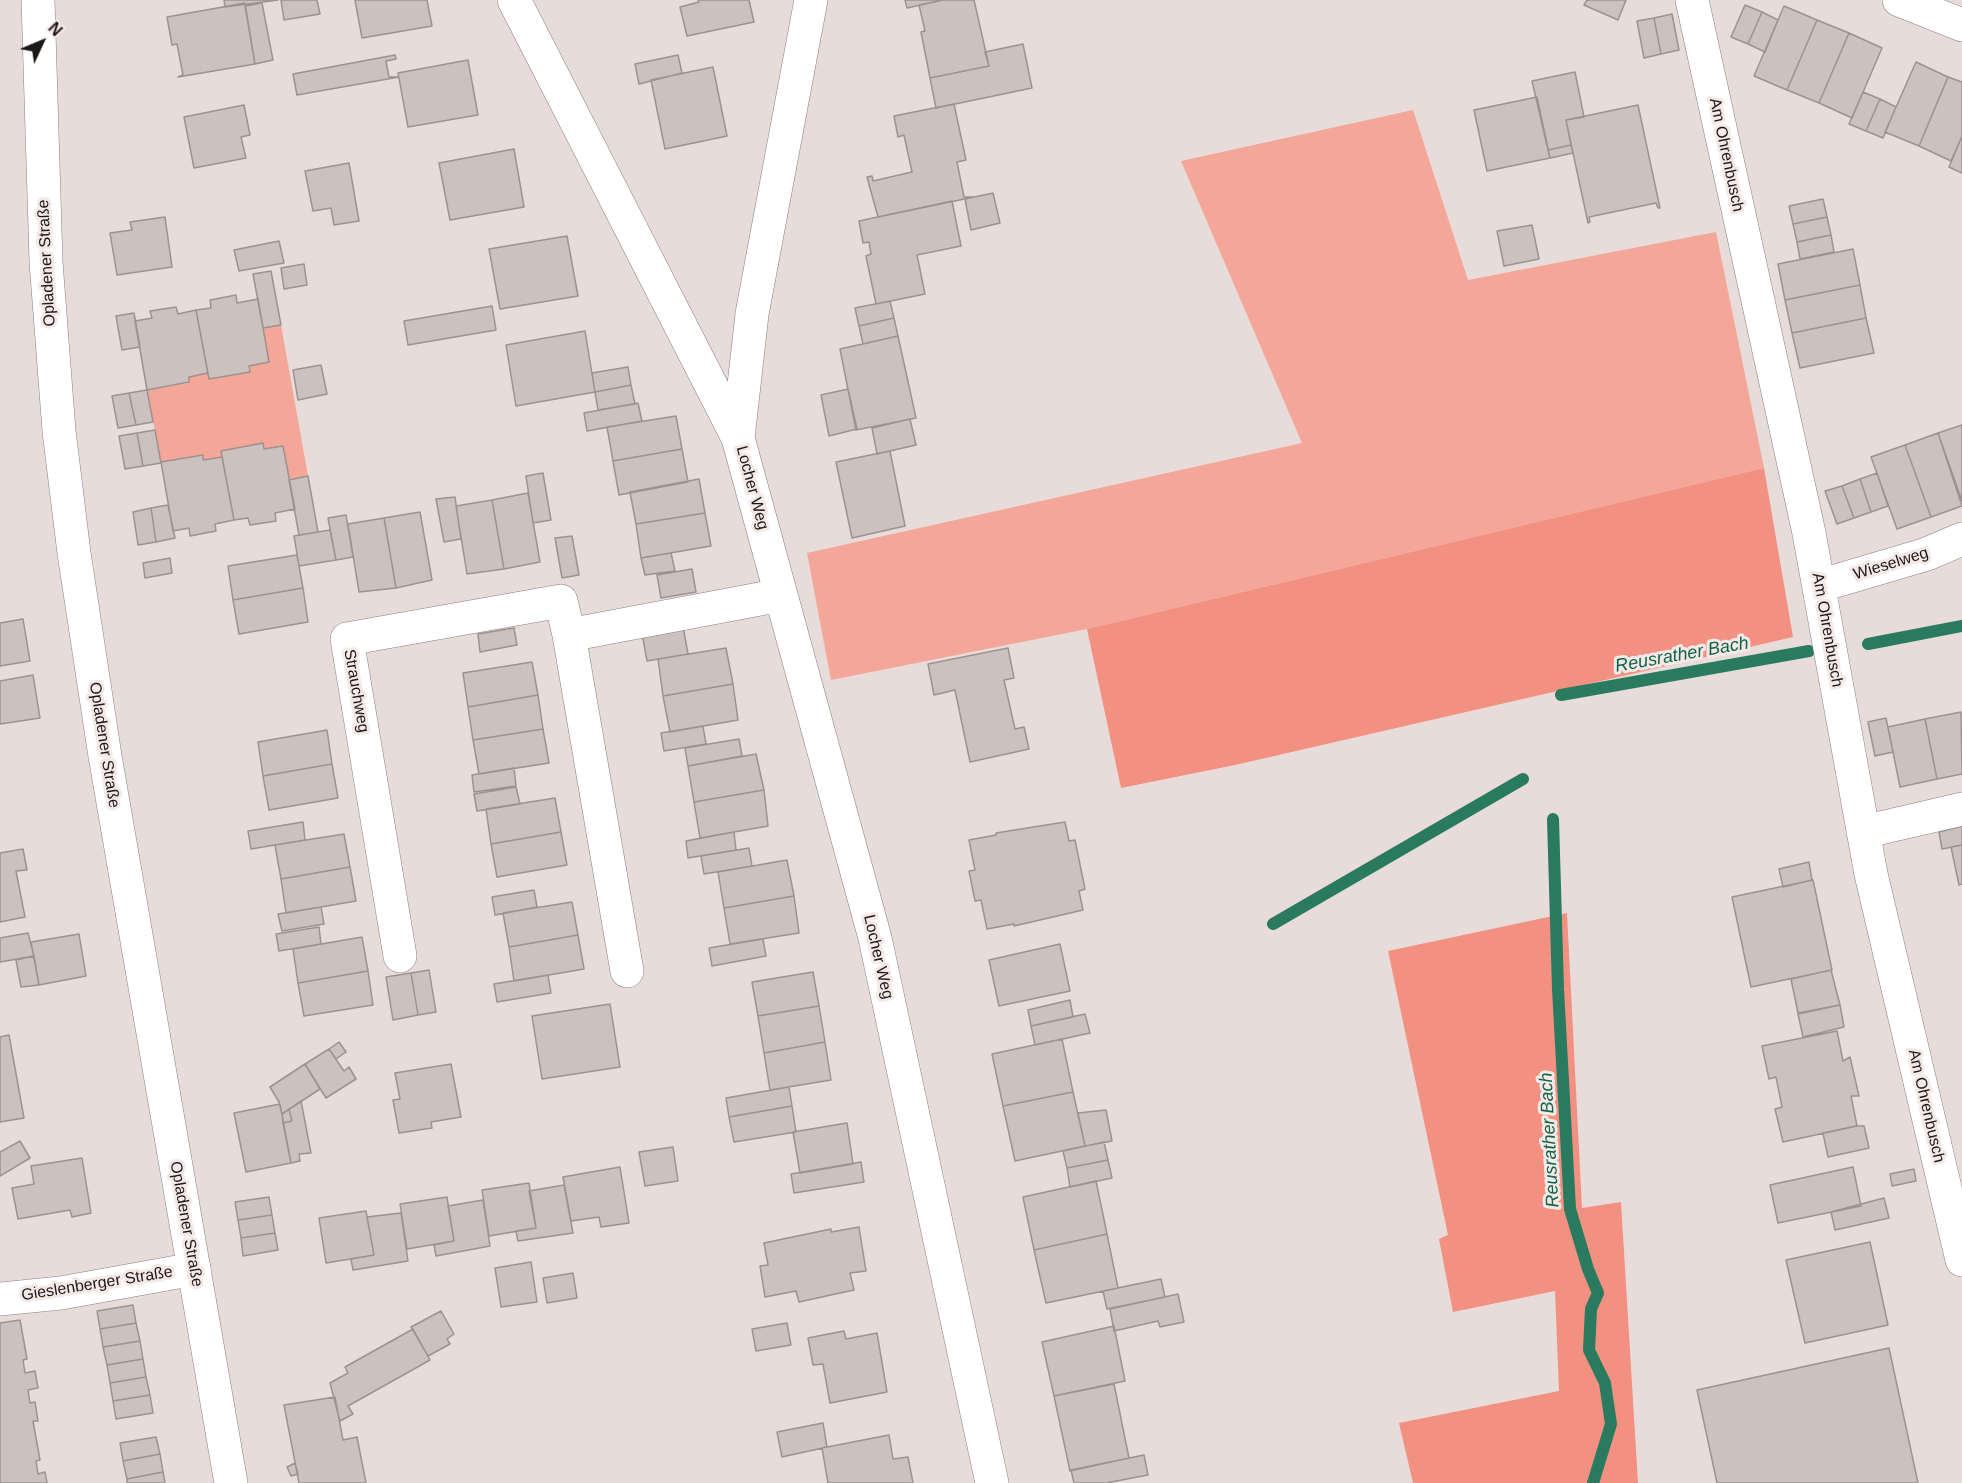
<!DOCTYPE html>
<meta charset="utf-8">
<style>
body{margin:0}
#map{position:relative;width:1962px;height:1483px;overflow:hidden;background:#e7dcda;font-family:Helvetica,sans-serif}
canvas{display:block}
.north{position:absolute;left:12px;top:12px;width:60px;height:60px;-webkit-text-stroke:4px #f5e9e7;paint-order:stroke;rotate:46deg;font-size:16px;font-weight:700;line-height:24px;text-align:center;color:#1c1817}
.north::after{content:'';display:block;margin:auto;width:21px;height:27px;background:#1c1817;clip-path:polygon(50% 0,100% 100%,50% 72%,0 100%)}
</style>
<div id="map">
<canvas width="1962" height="1483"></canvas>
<div class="north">N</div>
</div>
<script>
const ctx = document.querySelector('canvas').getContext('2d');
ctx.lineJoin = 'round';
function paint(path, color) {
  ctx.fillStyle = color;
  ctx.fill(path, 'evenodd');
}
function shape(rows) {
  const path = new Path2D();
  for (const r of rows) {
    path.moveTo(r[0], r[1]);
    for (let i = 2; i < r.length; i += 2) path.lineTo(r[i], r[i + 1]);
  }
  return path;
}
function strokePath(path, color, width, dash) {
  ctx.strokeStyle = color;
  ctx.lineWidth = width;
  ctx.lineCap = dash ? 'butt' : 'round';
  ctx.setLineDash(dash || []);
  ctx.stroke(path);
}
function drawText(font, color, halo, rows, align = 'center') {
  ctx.font = font + ' Helvetica,sans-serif';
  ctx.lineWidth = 6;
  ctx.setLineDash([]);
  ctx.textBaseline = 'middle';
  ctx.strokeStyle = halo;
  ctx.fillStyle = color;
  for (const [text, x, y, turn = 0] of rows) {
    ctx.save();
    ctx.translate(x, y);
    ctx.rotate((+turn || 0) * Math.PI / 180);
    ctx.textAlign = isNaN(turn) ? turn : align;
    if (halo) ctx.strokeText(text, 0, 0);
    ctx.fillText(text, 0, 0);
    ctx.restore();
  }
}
paint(shape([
 [1413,110,1468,280,1716,232,1764,468,1087,629,831,680,807,553,1302,443,1181,161],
 [281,325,308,476,289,480,283,446,264,449,263,443,222,451,222,457,203,460,202,455,161,462,147,390,189,383,189,377,208,373,209,379,250,372,249,366,269,362,263,328]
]), '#f4a698');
paint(shape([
 [1764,468,1793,637,1235,765,1121,788,1087,629],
 [1567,913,1582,1208,1621,1202,1638,1483,1413,1483,1399,1423,1559,1391,1555,1291,1453,1312,1439,1239,1448,1235,1388,951]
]), '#f29181');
strokePath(shape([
 [1868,644,1962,626],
 [1561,695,1809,651],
 [1553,819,1558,989,1570,1209,1588,1269,1598,1293,1591,1309,1589,1350,1605,1383,1611,1424,1593,1483],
 [1273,924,1523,779]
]), '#297a5e', 12);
const building = shape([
 [224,0,278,0,225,7,224,0],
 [281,0,317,0,320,14,284,20,281,0],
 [355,0,427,0,432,26,362,38,355,0],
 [698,0,749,0,754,22,687,36,680,7,699,2,698,0],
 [905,0,943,0,907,8,905,0],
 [943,0,974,0,989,66,930,78,921,32,925,31,919,5,943,0],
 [1587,0,1626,0,1618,20,1584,5,1587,0],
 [245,3,255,64,178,77,183,75,177,44,172,45,167,17,245,3],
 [262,3,273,60,255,64,245,6,262,3],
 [1745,5,1762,12,1748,44,1731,37,1745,5],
 [1784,6,1817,20,1787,90,1754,76,1784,6],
 [1762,12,1778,20,1765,52,1748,44,1762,12],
 [1672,14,1679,50,1661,54,1654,18,1672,14],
 [1654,18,1661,54,1644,58,1637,21,1654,18],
 [1817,20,1849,33,1819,103,1787,90,1817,20],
 [1849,33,1882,48,1852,118,1819,103,1849,33],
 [1023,44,1032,88,936,108,930,78,989,66,985,52,1023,44],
 [395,55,396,59,386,61,389,77,399,77,297,95,293,74,395,55],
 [678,55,682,73,639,84,635,64,678,55],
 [468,60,478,115,408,127,398,73,468,60],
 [1916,62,1948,77,1919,146,1885,132,1916,62],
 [713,67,727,136,665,149,651,80,713,67],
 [1575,72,1584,117,1566,120,1571,145,1548,150,1532,81,1575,72],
 [1948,77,1962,82,1962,136,1951,161,1919,146,1948,77],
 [1863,92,1880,99,1866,131,1849,124,1863,92],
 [1537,97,1550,158,1487,171,1474,110,1537,97],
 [1880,99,1896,107,1883,138,1866,131,1880,99],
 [954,104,966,160,957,162,964,197,974,197,878,217,867,177,872,176,873,181,912,172,904,135,898,137,894,116,954,104],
 [244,105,250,135,241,137,246,158,194,168,184,117,244,105],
 [1638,105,1660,208,1658,208,1656,203,1589,217,1590,222,1588,223,1566,120,1638,105],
 [1962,136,1962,173,1949,167,1962,136],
 [1571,145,1573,153,1550,158,1548,150,1571,145],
 [514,149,524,207,450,220,439,163,514,149],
 [349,163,359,221,334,225,331,208,313,211,305,171,349,163],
 [993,193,1000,223,971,230,965,199,993,193],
 [1823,199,1827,217,1793,224,1789,206,1823,199],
 [952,201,961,246,917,255,925,294,876,304,866,256,871,254,869,242,863,243,859,221,952,201],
 [165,217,172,267,117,275,110,233,132,230,130,222,165,217],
 [1827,217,1831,235,1797,242,1793,224,1827,217],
 [1532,225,1539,259,1504,266,1497,231,1532,225],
 [1831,235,1834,252,1800,259,1797,242,1831,235],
 [567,236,578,296,500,309,489,249,567,236],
 [279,241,284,263,239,271,234,250,279,241],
 [1853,249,1860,285,1785,300,1778,264,1853,249],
 [304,264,307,285,284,289,281,268,304,264],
 [271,271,281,325,263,328,253,274,271,271],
 [1860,285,1866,318,1792,333,1785,300,1860,285],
 [236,295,237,303,258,299,269,362,249,366,250,372,209,379,196,310,211,308,210,300,236,295],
 [890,301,894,318,859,326,855,308,890,301],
 [492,306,496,330,408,345,404,321,492,306],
 [176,307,178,314,196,310,208,373,189,377,189,382,147,390,135,321,152,318,150,311,176,307],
 [134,313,140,347,122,350,116,316,134,313],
 [894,318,898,336,863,344,859,326,894,318],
 [1866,318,1874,353,1800,368,1792,333,1866,318],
 [585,331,595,392,516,406,506,345,585,331],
 [898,336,916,418,856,430,840,349,898,336],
 [321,365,327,394,298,400,293,370,321,365],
 [628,367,631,385,595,392,592,373,628,367],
 [631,385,635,404,598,410,595,392,631,385],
 [848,389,857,429,829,436,821,395,848,389],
 [147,390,153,422,136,425,129,393,147,390],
 [129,393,136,425,118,428,112,396,129,393],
 [638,403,642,421,587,431,584,413,638,403],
 [676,416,682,449,613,461,607,427,676,416],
 [910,419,916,445,877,454,872,428,910,419],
 [1962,425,1962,501,1938,433,1962,425],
 [155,430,161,463,143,466,137,433,155,430],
 [137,433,143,466,125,469,119,436,137,433],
 [1938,433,1962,506,1931,517,1905,445,1938,433],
 [263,443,264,449,283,446,295,509,275,513,276,521,250,525,248,518,234,520,221,451,263,443],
 [1905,445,1931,517,1897,529,1871,457,1905,445],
 [682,449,688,482,619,495,613,461,682,449],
 [890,451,905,526,852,538,836,462,890,451],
 [203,455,203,460,222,457,234,520,215,524,216,531,190,536,189,528,173,531,161,462,203,455],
 [543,473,551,520,533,523,526,476,543,473],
 [1877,473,1888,506,1871,512,1860,479,1877,473],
 [308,476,318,532,299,535,289,480,308,476],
 [699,479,705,513,636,524,630,492,699,479],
 [1860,479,1871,512,1854,518,1842,486,1860,479],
 [1842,486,1854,518,1837,524,1825,491,1842,486],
 [528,493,540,562,504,569,492,500,528,493],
 [455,497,461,539,444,542,436,499,455,497],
 [492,500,504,569,467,574,456,506,492,500],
 [168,505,175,538,156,542,151,508,168,505],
 [151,508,156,542,138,545,133,512,151,508],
 [420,512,432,580,396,588,384,518,420,512],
 [705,513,711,546,641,558,636,524,705,513],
 [346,515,353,557,336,560,328,518,346,515],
 [384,518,396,588,359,592,348,524,384,518],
 [330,530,336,560,299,566,294,536,330,530],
 [572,536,579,575,562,578,555,538,572,536],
 [671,553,675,571,645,575,641,558,671,553],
 [297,555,303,588,233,600,228,566,297,555],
 [170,558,172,573,145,578,143,563,170,558],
 [692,569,696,592,661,598,657,575,692,569],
 [303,588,308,622,239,634,233,600,303,588],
 [23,619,30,661,0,666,0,623,23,619],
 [683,626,688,654,647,661,642,633,683,626],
 [514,628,517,645,480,652,478,634,514,628],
 [726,648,733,684,663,696,658,659,726,648],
 [1008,648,1014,678,1004,680,1015,729,1024,727,1029,749,970,762,955,690,934,695,928,664,1008,648],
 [532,662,538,695,468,707,463,673,532,662],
 [33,675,40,718,0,724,0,681,33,675],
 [733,684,738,720,670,732,663,696,733,684],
 [538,695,543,729,473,740,468,707,538,695],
 [1961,712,1962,774,1937,779,1925,719,1961,712],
 [1886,718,1893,752,1875,756,1868,722,1886,718],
 [1925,719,1937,779,1900,787,1888,727,1925,719],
 [703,726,706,744,664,751,661,733,703,726],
 [543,729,549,763,479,774,473,740,543,729],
 [327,730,332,764,263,776,258,742,327,730],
 [739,739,742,756,688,766,685,748,739,739],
 [756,754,764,790,694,802,688,766,756,754],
 [332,764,338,798,269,810,263,776,332,764],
 [514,768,516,786,474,792,472,775,514,768],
 [516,787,520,804,477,811,474,794,516,787],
 [764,790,768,826,700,838,694,802,764,790],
 [555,798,561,832,491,844,486,809,555,798],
 [303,822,305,840,251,849,248,831,303,822],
 [1065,822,1069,841,1075,840,1085,889,1079,891,1083,910,1014,926,1014,924,987,929,981,900,975,901,969,871,975,870,969,840,996,835,996,833,1065,822],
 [1962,826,1962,845,1942,849,1939,832,1962,826],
 [561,832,567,865,497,877,491,844,561,832],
 [734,832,736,850,688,858,686,841,734,832],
 [344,834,350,867,281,879,275,845,344,834],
 [1962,845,1962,884,1959,885,1951,847,1962,845],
 [749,848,752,866,704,874,701,856,749,848],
 [23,849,27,870,16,871,25,917,0,922,0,853,23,849],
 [787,860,794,896,724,908,718,872,787,860],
 [1809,862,1812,880,1783,887,1779,869,1809,862],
 [350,867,356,901,286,913,281,879,350,867],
 [1813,880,1832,970,1751,987,1732,897,1813,880],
 [534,890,537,907,495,915,492,897,534,890],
 [794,896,799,933,730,944,724,908,794,896],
 [572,902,578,935,509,947,503,913,572,902],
 [321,907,324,924,282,931,278,914,321,907],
 [319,927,321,944,279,951,276,934,319,927],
 [28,933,34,956,0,962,0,938,28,933],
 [79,934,86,976,39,985,31,942,79,934],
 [578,935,584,969,514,981,509,947,578,935],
 [362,937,368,971,298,983,293,949,362,937],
 [763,939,766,956,712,966,709,948,763,939],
 [1060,944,1070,991,999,1006,989,960,1060,944],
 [34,956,39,985,21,987,16,960,34,956],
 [429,970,436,1012,418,1015,411,973,429,970],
 [1831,970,1840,1005,1798,1013,1791,979,1831,970],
 [368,971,373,1005,304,1016,298,983,368,971],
 [813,972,819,1006,758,1016,752,982,813,972],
 [411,973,418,1015,393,1020,386,977,411,973],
 [548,975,551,993,497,1002,494,984,548,975],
 [1070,1000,1073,1017,1031,1026,1028,1010,1070,1000],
 [610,1004,620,1067,542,1079,532,1016,610,1004],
 [1840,1005,1844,1027,1803,1037,1798,1014,1840,1005],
 [819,1006,825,1042,764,1053,758,1016,819,1006],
 [1085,1014,1090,1033,1035,1045,1031,1026,1085,1014],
 [1837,1031,1843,1061,1850,1057,1859,1096,1851,1096,1857,1126,1783,1142,1775,1109,1782,1107,1776,1077,1769,1079,1762,1046,1837,1031],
 [9,1035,24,1118,0,1122,0,1037,9,1035],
 [1062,1039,1073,1092,1003,1106,992,1054,1062,1039],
 [339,1042,346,1052,336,1059,329,1049,339,1042],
 [825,1042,831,1080,770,1090,764,1053,825,1042],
 [329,1049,344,1071,349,1067,356,1079,326,1098,305,1064,329,1049],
 [305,1064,320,1089,282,1114,279,1102,270,1087,305,1064],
 [451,1064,461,1117,431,1122,432,1128,399,1133,393,1100,400,1099,395,1073,451,1064],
 [789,1087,792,1106,729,1117,726,1098,789,1087],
 [1073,1092,1085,1146,1015,1161,1003,1106,1073,1092],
 [301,1101,311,1153,299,1154,300,1161,291,1163,283,1123,292,1121,289,1109,301,1101],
 [280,1104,291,1163,246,1172,234,1113,280,1104],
 [792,1106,796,1132,734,1142,729,1117,792,1106],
 [289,1109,292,1121,283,1123,282,1114,289,1109],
 [1106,1110,1112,1141,1085,1146,1078,1113,1106,1110],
 [847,1123,853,1164,800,1173,793,1132,847,1123],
 [1856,1126,1864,1126,1869,1148,1828,1157,1823,1133,1856,1126],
 [20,1141,30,1158,0,1176,0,1152,20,1141],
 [1104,1142,1108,1160,1067,1168,1063,1151,1104,1142],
 [673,1147,678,1181,645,1186,639,1152,673,1147],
 [82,1158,91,1213,72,1217,70,1210,18,1219,12,1188,34,1184,31,1166,82,1158],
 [1108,1160,1112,1178,1070,1187,1067,1168,1108,1160],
 [861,1162,864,1182,794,1193,791,1174,861,1162],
 [620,1167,629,1223,601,1227,599,1217,571,1221,563,1177,620,1167],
 [1853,1167,1861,1206,1778,1223,1770,1185,1853,1167],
 [1914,1169,1916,1181,1892,1186,1890,1174,1914,1169],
 [1096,1181,1107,1234,1034,1250,1023,1197,1096,1181],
 [529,1183,536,1228,489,1236,482,1190,529,1183],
 [564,1185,573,1233,518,1241,516,1231,536,1228,529,1191,564,1185],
 [269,1197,272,1215,238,1220,235,1202,269,1197],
 [447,1197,454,1241,407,1249,400,1204,447,1197],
 [1884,1198,1889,1218,1835,1230,1831,1212,1884,1198],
 [483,1200,490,1246,436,1256,434,1245,454,1241,448,1206,483,1200],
 [366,1211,374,1255,326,1263,319,1218,366,1211],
 [401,1213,408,1261,353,1270,351,1259,374,1255,367,1217,401,1213],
 [272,1215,275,1233,241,1238,238,1220,272,1215],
 [859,1227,866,1271,850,1273,854,1290,799,1302,796,1291,765,1297,760,1266,768,1265,764,1243,831,1229,831,1232,859,1227],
 [275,1233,278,1250,243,1256,241,1238,275,1233],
 [1107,1234,1118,1288,1046,1303,1034,1250,1107,1234],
 [1870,1242,1888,1325,1805,1343,1786,1260,1870,1242],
 [531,1262,537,1302,501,1307,495,1268,531,1262],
 [573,1273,577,1298,547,1303,543,1278,573,1273],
 [1161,1279,1165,1297,1107,1309,1103,1291,1161,1279],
 [1178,1294,1184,1322,1160,1327,1158,1321,1114,1331,1110,1309,1178,1294],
 [133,1305,136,1323,100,1329,97,1311,133,1305],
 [441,1311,454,1334,447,1339,450,1344,428,1356,411,1327,441,1311],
 [20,1320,27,1359,23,1360,25,1373,35,1371,38,1388,28,1390,30,1403,35,1402,38,1421,33,1421,40,1460,36,1461,38,1474,45,1472,47,1483,0,1483,0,1323,20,1320],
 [136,1323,140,1341,103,1347,100,1329,136,1323],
 [787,1323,791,1345,756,1351,752,1329,787,1323],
 [1114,1326,1125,1381,1054,1396,1042,1342,1114,1326],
 [413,1329,430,1360,348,1406,353,1414,340,1421,330,1383,348,1373,345,1367,413,1329],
 [844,1331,846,1339,877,1333,887,1392,830,1403,823,1364,813,1365,808,1338,844,1331],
 [140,1341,143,1359,107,1365,103,1347,140,1341],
 [1889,1348,1918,1483,1717,1483,1697,1390,1889,1348],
 [143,1359,146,1377,110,1383,107,1365,143,1359],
 [146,1377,150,1395,113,1401,110,1383,146,1377],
 [1114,1384,1129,1458,1070,1471,1054,1396,1114,1384],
 [150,1395,153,1413,116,1419,113,1401,150,1395],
 [335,1397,343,1440,357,1437,366,1483,299,1483,284,1405,335,1397],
 [823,1423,827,1447,782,1457,777,1432,823,1423],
 [889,1435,893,1459,908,1457,913,1483,828,1483,822,1448,889,1435],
 [156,1437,160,1454,123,1461,120,1443,156,1437],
 [160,1454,163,1472,127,1479,123,1461,160,1454],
 [1144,1455,1148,1475,1106,1483,1074,1483,1071,1470,1144,1455],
 [295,1463,298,1474,291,1476,287,1467,295,1463],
 [163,1472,165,1483,127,1483,127,1479,163,1472]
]);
paint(building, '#cdc1bf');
strokePath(building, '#9c9290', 1.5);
const street = shape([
 [514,0,738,438],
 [811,0,752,314,738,438,875,938,992,1483],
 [1692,0,1809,533,1871,874,1962,1260],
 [1899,0,1962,25],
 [1819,586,1927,554,1962,539],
 [1863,832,1962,809],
 [400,956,347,639,561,601,569,635],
 [627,971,569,635,781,595],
 [0,1299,61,1293,194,1269]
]);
const secondary = shape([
 [38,0,46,262,59,431,74,553,105,756,231,1483]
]);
strokePath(street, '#8a7f7d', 34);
strokePath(secondary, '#8a7f7d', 34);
strokePath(street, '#fff', 33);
strokePath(secondary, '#fff', 33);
drawText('16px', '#1c1817', '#f5e9e7', [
 ["Am Ohrenbusch",1726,155,78],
 ["Opladener Straße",47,263,-93],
 ["Locher Weg",752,488,75],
 ["Wieselweg",1891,564,-17],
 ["Am Ohrenbusch",1827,630,80],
 ["Strauchweg",356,691,80],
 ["Opladener Straße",104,745,81],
 ["Locher Weg",878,957,77],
 ["Am Ohrenbusch",1926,1106,77],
 ["Opladener Straße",186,1224,80],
 ["Gieslenberger Straße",97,1284,-9]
]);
drawText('italic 18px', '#0d654a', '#f5e9e7', [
 ["Reusrather Bach",1682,655,-10],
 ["Reusrather Bach",1550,1140,-93]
]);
</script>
